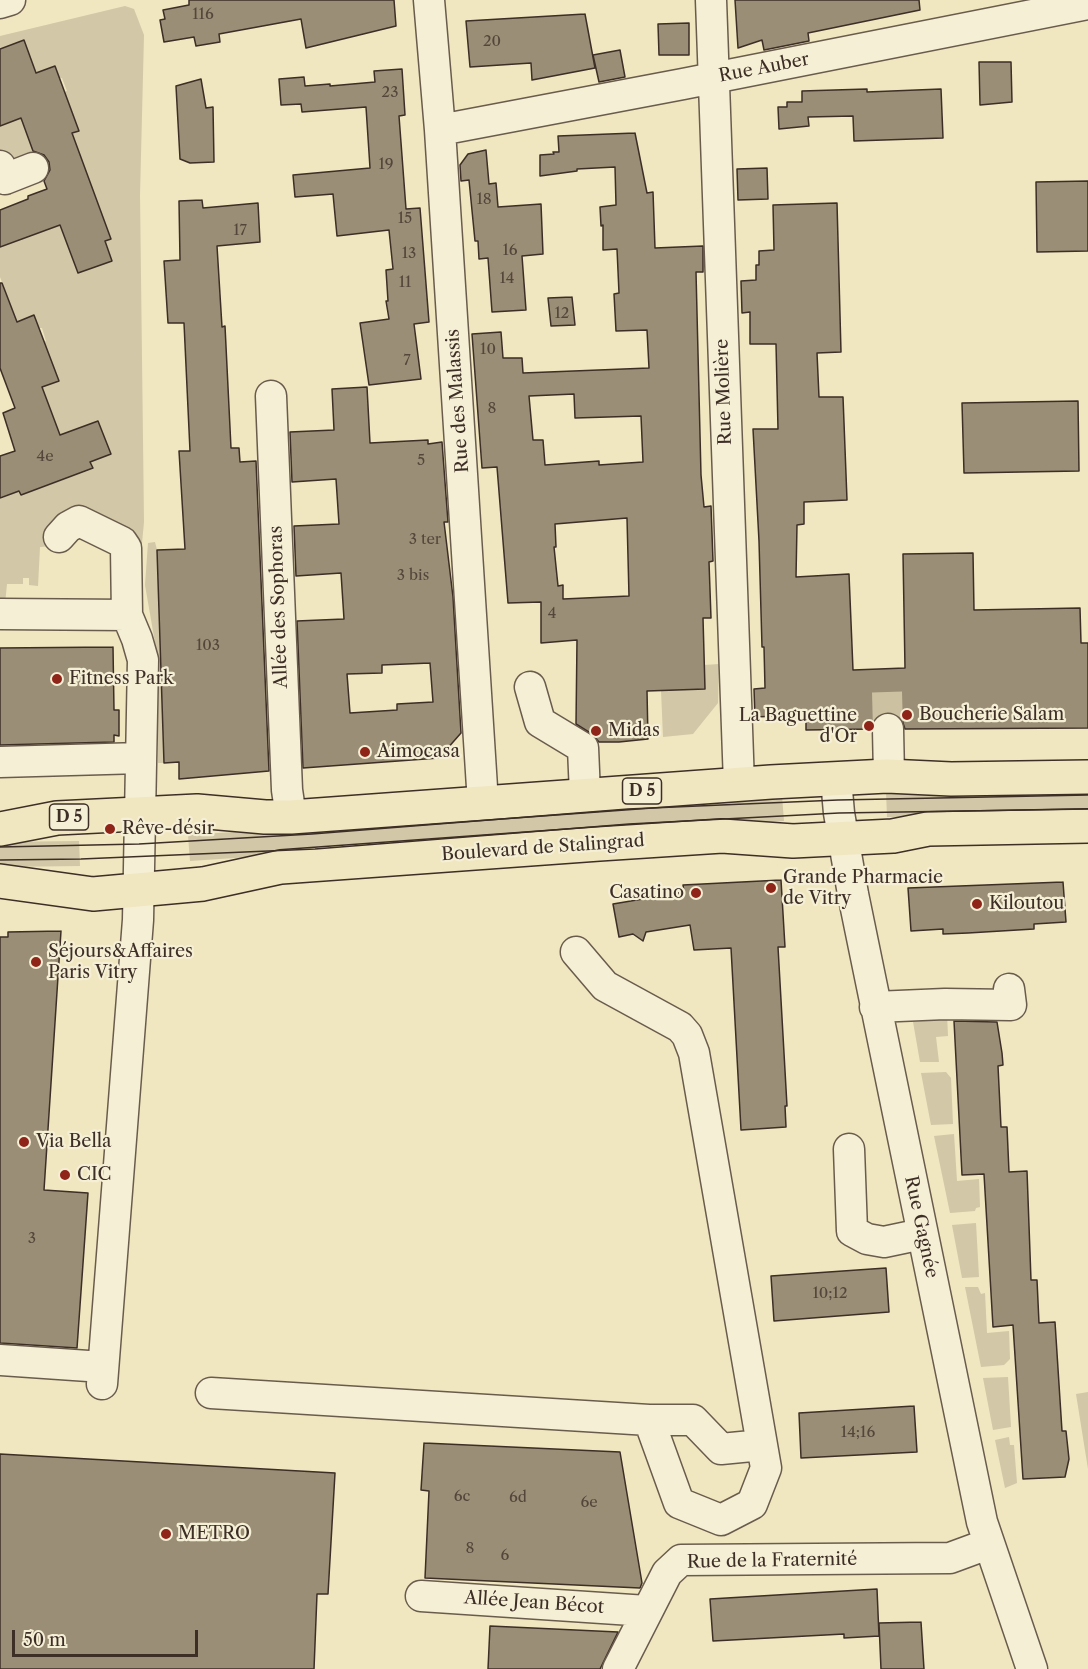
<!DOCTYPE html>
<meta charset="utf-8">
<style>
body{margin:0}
#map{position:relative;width:1088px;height:1669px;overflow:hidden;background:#f0e6c0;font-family:"Libre Caslon Text",serif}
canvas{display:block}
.scale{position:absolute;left:12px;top:1630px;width:186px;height:27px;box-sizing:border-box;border:3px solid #3d2e26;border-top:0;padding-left:8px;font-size:18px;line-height:21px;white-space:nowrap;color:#3d2e26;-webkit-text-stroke:4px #f5efd6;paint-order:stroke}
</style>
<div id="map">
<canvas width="1088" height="1669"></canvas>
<div class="scale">50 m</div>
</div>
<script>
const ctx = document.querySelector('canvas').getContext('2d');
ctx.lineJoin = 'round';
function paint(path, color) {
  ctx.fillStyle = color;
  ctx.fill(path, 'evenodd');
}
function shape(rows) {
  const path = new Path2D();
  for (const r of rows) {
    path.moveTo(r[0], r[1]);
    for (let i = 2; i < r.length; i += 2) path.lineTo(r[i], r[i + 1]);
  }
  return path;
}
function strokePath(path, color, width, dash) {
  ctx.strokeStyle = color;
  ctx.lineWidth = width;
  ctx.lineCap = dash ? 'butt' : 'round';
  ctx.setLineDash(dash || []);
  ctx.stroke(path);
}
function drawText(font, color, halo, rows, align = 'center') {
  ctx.font = font + ' "Libre Caslon Text",serif';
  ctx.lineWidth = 4.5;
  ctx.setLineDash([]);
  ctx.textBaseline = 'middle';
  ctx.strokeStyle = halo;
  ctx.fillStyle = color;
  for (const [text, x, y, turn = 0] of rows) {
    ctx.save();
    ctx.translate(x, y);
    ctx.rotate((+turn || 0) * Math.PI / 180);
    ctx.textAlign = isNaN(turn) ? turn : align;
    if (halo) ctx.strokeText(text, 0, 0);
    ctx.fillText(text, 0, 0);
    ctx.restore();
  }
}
paint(shape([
 [125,6,134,9,144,35,140,195,144,522,140,564,108,524,51,546,40,547,38,586,29,585,29,578,23,578,23,584,7,584,5,604,0,602,0,499,19,491,21,495,93,469,90,462,110,454,98,421,60,435,40,388,58,381,44,342,46,341,42,328,39,328,34,316,17,322,0,277,0,247,63,224,63,233,78,273,112,260,105,241,111,238,84,167,60,138,79,131,64,92,67,91,62,78,59,78,54,66,36,73,24,40,0,49,0,36],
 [0,117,21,118,37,162,17,169,0,153],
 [155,542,157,550,164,763,158,763,158,660,145,585,148,543],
 [719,664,718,703,693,734,663,737,661,690,704,665],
 [1088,790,1088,815,887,817,886,791],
 [782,796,784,821,190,861,188,835],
 [79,841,80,866,0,867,0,842],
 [947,1014,948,1036,936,1037,939,1062,920,1062,912,1016],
 [946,1072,951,1078,953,1124,931,1125,921,1073],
 [954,1134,957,1181,979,1179,980,1207,976,1208,975,1211,950,1213,934,1136],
 [976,1223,979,1277,962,1278,952,1225],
 [965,1287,978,1287,981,1294,985,1293,987,1333,1009,1331,1010,1359,1004,1365,981,1367],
 [1008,1377,1011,1427,993,1430,983,1378],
 [1088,1392,1088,1469,1076,1394],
 [1009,1437,1010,1445,1014,1445,1017,1483,1005,1488,995,1440]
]), '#d2c7a6');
const building = shape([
 [189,0,394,0,396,26,306,48,301,19,219,34,220,42,196,46,194,37,164,42,160,20,165,19,163,10,189,5,189,0],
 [735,0,919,0,920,10,808,33,809,41,764,50,762,40,738,48,735,0],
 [585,14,595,68,532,80,531,63,470,67,466,21,585,14],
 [689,23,689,55,659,55,658,24,689,23],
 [24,40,36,73,55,66,79,131,72,133,111,239,105,241,112,261,78,273,60,225,0,247,0,210,28,199,28,196,47,189,44,181,50,170,49,162,44,155,33,151,21,118,0,126,0,49,24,40],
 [620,50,625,77,599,82,593,55,620,50],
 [979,62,1011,62,1012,102,980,105,979,62],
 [402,69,405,115,399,116,406,209,420,208,429,322,414,324,421,379,369,385,360,323,389,319,386,301,388,301,386,270,393,269,389,230,337,236,333,194,295,197,293,175,370,168,366,107,302,112,301,104,281,105,279,79,304,77,305,86,330,84,330,86,375,82,374,71,402,69],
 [201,79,206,108,213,107,214,162,190,163,180,159,176,86,201,79],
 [867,89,867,92,941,89,943,138,854,141,853,116,808,117,809,126,779,129,778,107,787,107,787,102,802,102,802,91,867,89],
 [635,133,647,193,653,192,655,248,703,246,703,272,696,272,701,475,704,507,711,506,713,561,709,562,711,618,703,618,705,689,647,691,648,739,619,742,599,742,592,734,576,724,577,640,541,643,541,602,508,603,497,467,482,468,472,334,501,332,503,358,522,358,523,373,649,368,647,330,616,331,614,294,619,293,617,249,603,250,603,225,601,226,600,207,616,205,615,167,577,169,577,171,540,176,540,155,554,154,553,152,559,152,558,136,635,133],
 [574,394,575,418,641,416,643,462,599,465,599,461,545,465,543,440,533,440,529,396,574,394],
 [627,518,629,596,563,599,563,585,558,586,554,547,556,547,555,524,627,518],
 [486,150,489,184,496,183,498,207,541,204,543,254,522,256,526,310,492,312,488,258,479,259,478,241,475,241,469,180,461,181,460,165,468,154,486,150],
 [767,168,768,199,738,200,737,169,767,168],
 [1088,181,1088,251,1037,252,1036,182,1088,181],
 [202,200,203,208,258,203,260,242,217,246,222,327,225,326,231,448,239,448,240,462,256,461,269,771,179,779,179,762,164,763,157,550,185,549,179,451,190,451,184,323,168,323,164,261,180,260,179,201,202,200],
 [837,203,841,352,817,353,819,397,843,397,847,500,804,502,804,524,797,525,796,577,849,574,853,670,905,668,903,554,973,553,974,610,1080,608,1081,643,1088,643,1088,728,905,729,902,720,897,714,888,712,879,715,873,721,871,729,806,730,806,719,778,720,777,716,755,717,754,689,765,688,764,647,762,647,759,541,753,429,778,429,776,344,750,344,750,312,742,313,741,281,756,280,756,265,759,265,759,251,774,250,773,205,837,203],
 [0,283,2,283,17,322,34,315,59,381,42,387,60,435,98,421,111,454,90,462,93,468,21,495,19,491,0,498,0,456,15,451,3,413,15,408,0,368,0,283],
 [572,297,575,325,551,326,548,298,572,297],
 [367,387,370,443,428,440,428,444,442,442,448,522,444,522,453,597,461,733,439,758,303,768,297,621,344,619,341,573,296,576,294,526,339,524,336,479,292,482,290,432,334,430,332,389,367,387],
 [430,663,433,702,397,704,397,710,350,713,347,674,382,673,382,665,430,663],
 [1078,401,1079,471,964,473,962,403,1078,401],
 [113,647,114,710,119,710,119,736,114,735,114,742,0,745,0,648,113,647],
 [781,880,785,947,778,947,787,1106,785,1106,786,1127,741,1130,731,948,694,950,690,925,646,932,643,941,633,934,619,937,613,904,684,892,683,885,781,880],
 [1063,882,1066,922,1034,924,1034,929,968,933,943,934,943,929,911,931,908,888,1063,882],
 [61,931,44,1190,88,1193,77,1348,0,1343,0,937,8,937,8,932,61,931],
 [954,1021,997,1022,1002,1053,1003,1065,998,1066,1001,1127,1007,1127,1009,1172,1027,1171,1031,1280,1037,1280,1039,1323,1055,1322,1062,1431,1066,1431,1069,1459,1065,1477,1023,1479,1013,1325,993,1327,984,1174,962,1175,954,1021],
 [886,1268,889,1312,774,1321,771,1276,886,1268],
 [914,1406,917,1452,801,1458,799,1413,914,1406],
 [424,1443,620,1452,642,1583,640,1588,425,1578,429,1491,421,1490,424,1443],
 [0,1454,335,1473,328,1594,317,1594,314,1669,0,1669,0,1454],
 [877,1589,879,1636,844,1638,844,1634,713,1641,710,1599,877,1589],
 [921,1622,924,1669,881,1669,879,1623,921,1622],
 [490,1626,618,1632,600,1669,488,1669,490,1626]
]);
paint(building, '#9a8e76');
strokePath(building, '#3d2e26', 1.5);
strokePath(shape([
 [887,692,888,729]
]), '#ccc1a1', 30, [30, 15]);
const minor = shape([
 [429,0,440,130,483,803],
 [711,0,739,784],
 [0,3,10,0],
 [440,130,683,84,1088,4],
 [0,166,5,179,33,168],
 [271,396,287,790,291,817],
 [59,537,68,527,79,521,122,542,126,548,127,615,137,639,143,660,138,920,102,1384],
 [0,614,127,615],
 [530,687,540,722,583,748,585,794],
 [888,729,889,776],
 [0,762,141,758],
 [836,779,839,813,853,894,982,1522,1032,1669],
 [875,1007,945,1004,1011,1005,1009,989],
 [849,1149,852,1231,867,1239,884,1242,922,1234],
 [0,1360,103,1367],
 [211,1393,649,1420,679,1503,721,1520,752,1504,766,1468,694,1053,687,1035,680,1027,605,986,576,952],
 [649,1420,693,1420,721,1449,762,1445],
 [421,1596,647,1611],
 [618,1669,667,1573,681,1560,950,1558,988,1544]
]);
const major = shape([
 [0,829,57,818,197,811,265,817,291,817,771,782,887,776,951,779,1088,777],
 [0,881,93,894,203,884,281,867,599,844,722,836,793,841,893,836,928,829,1088,826]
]);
strokePath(minor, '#6a5c4c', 33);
strokePath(major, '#3d2e26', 36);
strokePath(minor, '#f5efd6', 30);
strokePath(major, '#f0e6c0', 33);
strokePath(shape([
 [0,847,139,844,312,834,628,809,838,800,1088,795],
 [0,860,81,859,315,849,629,824,839,813,1088,809]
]), '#3d2e26', 1.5);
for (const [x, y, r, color] of [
 [57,679,6,"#8f2418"],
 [907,715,6,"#8f2418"],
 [869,726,6,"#8f2418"],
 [596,731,6,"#8f2418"],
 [365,752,6,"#8f2418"],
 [110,829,6,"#8f2418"],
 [771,888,6,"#8f2418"],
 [696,893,6,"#8f2418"],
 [977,904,6,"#8f2418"],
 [36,962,6,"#8f2418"],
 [24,1142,6,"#8f2418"],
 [65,1175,6,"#8f2418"],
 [166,1534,6,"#8f2418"]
]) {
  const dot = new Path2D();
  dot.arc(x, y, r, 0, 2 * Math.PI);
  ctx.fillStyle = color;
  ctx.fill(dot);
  strokePath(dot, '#f5efd6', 2);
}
drawText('15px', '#54463a', null, [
 ["116",203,15],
 ["20",492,42],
 ["23",390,93],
 ["19",386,165],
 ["18",484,200],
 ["15",405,219],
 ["17",240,231],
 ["16",510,251],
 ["13",409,254],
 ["14",507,279],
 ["11",405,283],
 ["12",562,314],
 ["10",488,350],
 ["7",407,361],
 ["8",492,409],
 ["4e",45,457],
 ["5",421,461],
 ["3 ter",425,540],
 ["3 bis",413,576],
 ["4",552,614],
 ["103",208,646],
 ["3",32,1239],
 ["10;12",830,1294],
 ["14;16",858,1433],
 ["6c",462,1497],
 ["6d",518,1498],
 ["6e",589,1503],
 ["8",470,1549],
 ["6",505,1556]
]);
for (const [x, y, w] of [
 [642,791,39],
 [69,817,39]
]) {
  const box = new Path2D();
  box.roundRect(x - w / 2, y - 13, w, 26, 4.5);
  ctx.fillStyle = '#f5efd6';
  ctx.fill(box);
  strokePath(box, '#3d2e26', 1.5);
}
drawText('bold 16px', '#3d2e26', null, [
 ["D 5",642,791],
 ["D 5",69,817]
]);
drawText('18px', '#3d2e26', '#f5efd6', [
 ["Rue Auber",764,68,-11],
 ["Rue Molière",724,392,-92],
 ["Rue des Malassis",458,401,-94],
 ["Allée des Sophoras",279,607,-92],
 ["Boulevard de Stalingrad",543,848,-4],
 ["Rue Gagnée",921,1227,78],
 ["Rue de la Fraternité",772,1561,-1],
 ["Allée Jean Bécot",534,1603,4]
]);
drawText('18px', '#3d2e26', '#f5efd6', [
 ["Fitness Park",69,679],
 ["Boucherie Salam",919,715],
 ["La Baguettine",857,716,"right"],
 ["d'Or",857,737,"right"],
 ["Midas",608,731],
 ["Aimocasa",377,752],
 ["Rêve-désir",122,829],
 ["Grande Pharmacie",783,878],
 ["de Vitry",783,899],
 ["Casatino",684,893,"right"],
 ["Kiloutou",989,904],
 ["Séjours&Affaires",48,952],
 ["Paris Vitry",48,973],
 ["Via Bella",36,1142],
 ["CIC",77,1175],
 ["METRO",178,1534]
], 'left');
</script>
